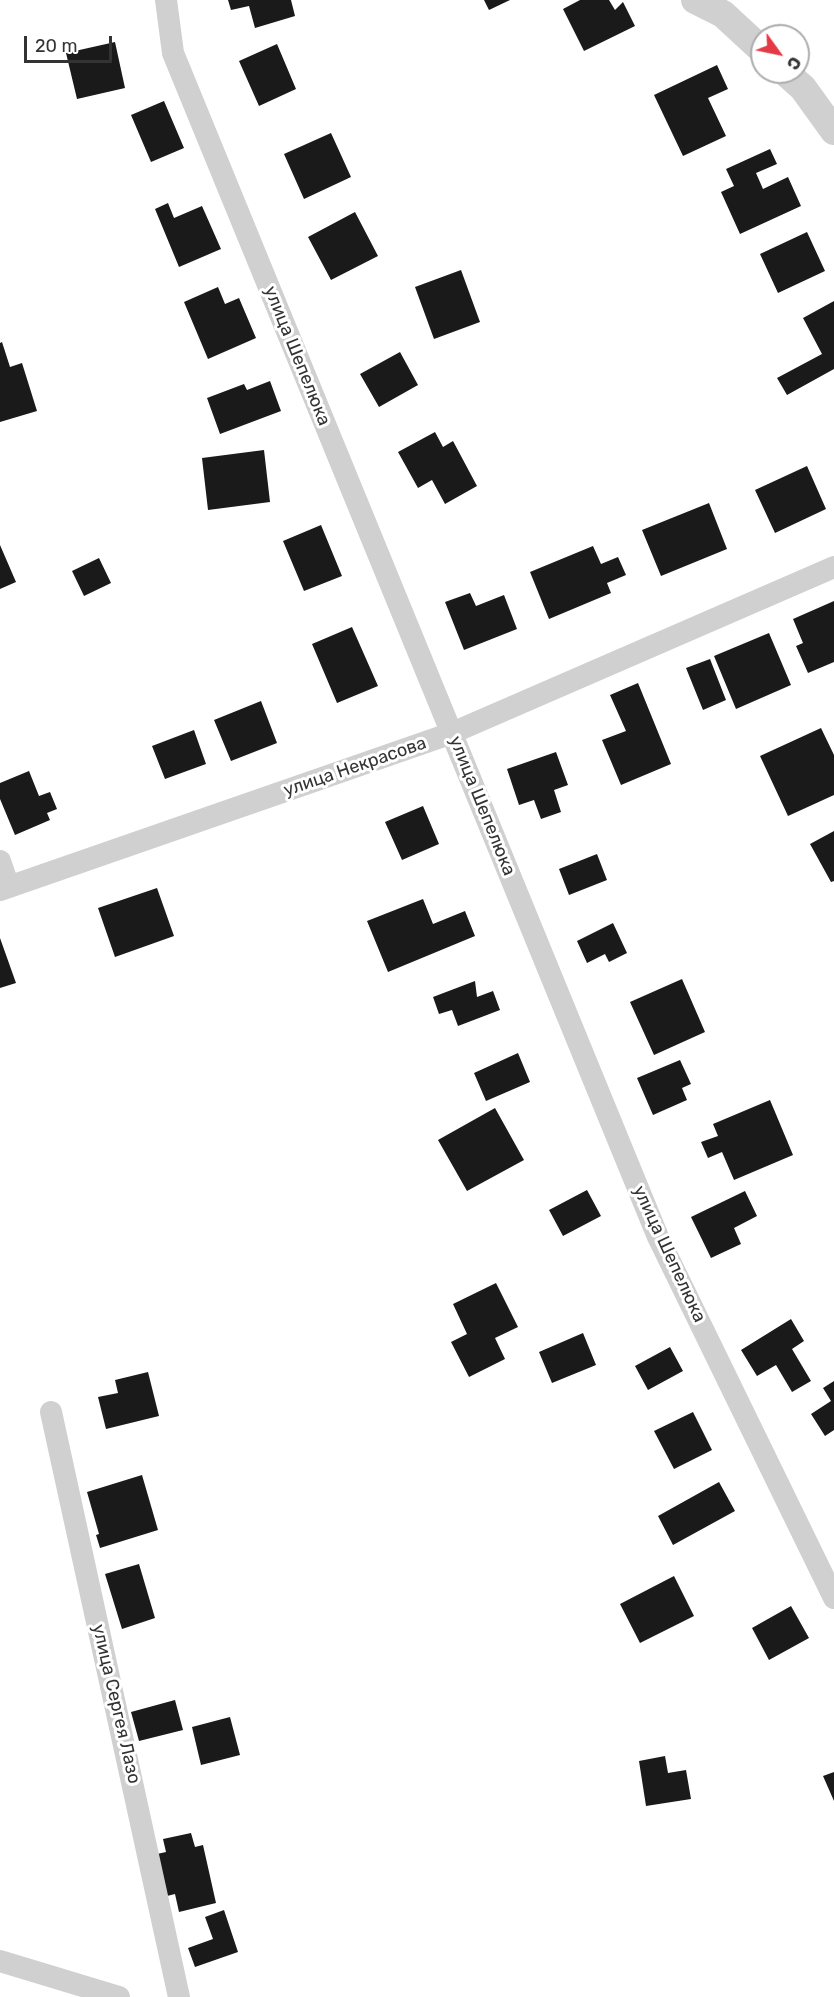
<!DOCTYPE html>
<meta charset="utf-8">
<style>
body{margin:0}
#map{position:relative;width:834px;height:1997px;overflow:hidden;background:#fff;font-family:Rubik,sans-serif}
canvas{display:block}
.north{position:absolute;left:750px;top:24px;width:60px;height:60px;box-sizing:border-box;background:#fff;border:2px solid #adadad;border-radius:50%;rotate:123deg;font-size:16px;font-weight:700;line-height:24px;text-align:center;color:#333}
.north::after{content:'';display:block;margin:auto;width:21px;height:27px;background:#e63946;clip-path:polygon(50% 0,100% 100%,50% 72%,0 100%)}
.scale{position:absolute;left:24px;top:36px;width:88px;height:27px;box-sizing:border-box;border:3px solid #333;border-top:0;padding-left:8px;font-size:18px;line-height:21px;white-space:nowrap;color:#333;-webkit-text-stroke:4px #fff;paint-order:stroke}
</style>
<div id="map">
<canvas width="834" height="1997"></canvas>
<div class="north">С</div>
<div class="scale">20 m</div>
</div>
<script>
const ctx = document.querySelector('canvas').getContext('2d');
ctx.lineJoin = 'round';
function paint(path, color) {
  ctx.fillStyle = color;
  ctx.fill(path, 'evenodd');
}
function shape(rows) {
  const path = new Path2D();
  for (const r of rows) {
    path.moveTo(r[0], r[1]);
    for (let i = 2; i < r.length; i += 2) path.lineTo(r[i], r[i + 1]);
  }
  return path;
}
function strokePath(path, color, width, dash) {
  ctx.strokeStyle = color;
  ctx.lineWidth = width;
  ctx.lineCap = dash ? 'butt' : 'round';
  ctx.setLineDash(dash || []);
  ctx.stroke(path);
}
function drawText(font, color, halo, rows, align = 'center') {
  ctx.font = font + ' Rubik,sans-serif';
  ctx.lineWidth = 6;
  ctx.setLineDash([]);
  ctx.textBaseline = 'middle';
  ctx.strokeStyle = halo;
  ctx.fillStyle = color;
  for (const [text, x, y, turn = 0] of rows) {
    ctx.save();
    ctx.translate(x, y);
    ctx.rotate((+turn || 0) * Math.PI / 180);
    ctx.textAlign = isNaN(turn) ? turn : align;
    if (halo) ctx.strokeText(text, 0, 0);
    ctx.fillText(text, 0, 0);
    ctx.restore();
  }
}
paint(shape([
 [228,0,291,0,295,16,255,28,249,6,231,10],
 [484,0,510,0,489,10],
 [580,0,609,0,615,10,623,2,635,26,584,51,563,9],
 [115,42,125,88,77,99,66,53],
 [277,44,296,89,259,106,239,61],
 [717,65,728,89,708,98,726,136,683,156,654,95],
 [164,101,184,148,151,162,131,115],
 [331,133,351,177,304,199,284,154],
 [770,149,777,164,756,173,763,189,788,177,801,206,740,234,721,192,734,186,726,169],
 [168,203,174,218,202,206,221,249,179,267,155,209],
 [355,212,378,256,331,280,308,237],
 [807,232,825,271,778,293,760,254],
 [461,270,480,322,434,339,415,287],
 [218,287,225,304,239,298,256,338,208,359,184,302],
 [834,301,834,369,787,395,777,378,822,354,803,318],
 [2,342,10,367,22,363,37,411,0,422,0,343],
 [400,352,418,385,379,407,360,374],
 [270,381,281,411,220,434,207,398,244,384,247,390],
 [435,432,443,447,453,441,477,486,445,504,432,480,418,488,398,452],
 [264,450,270,502,208,510,202,458],
 [807,466,826,509,775,533,755,490],
 [709,503,727,549,661,576,642,530],
 [321,525,342,576,304,591,283,541],
 [0,545,16,582,0,589],
 [593,546,601,564,618,557,626,575,607,583,611,593,549,619,530,572],
 [99,558,111,583,84,596,72,571],
 [470,593,476,606,504,595,517,629,464,650,445,602],
 [834,601,834,662,808,673,796,646,803,643,793,619],
 [352,627,378,686,337,703,312,644],
 [769,633,791,685,736,709,714,656],
 [710,659,726,700,703,710,686,668],
 [638,683,671,764,621,785,602,740,626,731,610,695],
 [261,701,277,743,231,761,214,720],
 [821,728,834,755,834,795,788,816,760,756],
 [194,730,206,764,165,779,152,746],
 [556,752,568,785,554,790,561,812,541,819,534,800,519,805,507,769],
 [29,771,39,796,50,792,57,809,47,813,50,820,15,835,0,799,0,783],
 [423,806,439,844,402,860,385,822],
 [834,831,834,881,831,882,810,844],
 [597,854,607,880,569,895,559,869],
 [157,888,174,936,115,957,98,908],
 [423,899,433,924,465,911,475,936,388,972,367,921],
 [613,923,627,953,609,962,605,954,587,963,577,941],
 [0,938,16,983,0,988],
 [682,979,705,1032,654,1055,630,1002],
 [475,981,477,997,493,991,500,1010,458,1026,452,1010,439,1014,433,997],
 [518,1053,530,1082,486,1101,474,1073],
 [680,1060,691,1084,682,1088,687,1100,653,1115,637,1078],
 [770,1100,793,1155,734,1180,722,1152,708,1158,701,1142,718,1136,713,1124],
 [495,1108,524,1160,467,1191,438,1140],
 [587,1190,601,1216,563,1236,549,1210],
 [745,1191,757,1216,734,1228,741,1244,711,1258,691,1217],
 [496,1283,518,1327,495,1338,505,1359,469,1377,451,1342,467,1334,453,1304],
 [791,1319,804,1341,792,1349,811,1381,792,1392,776,1365,757,1376,741,1350],
 [583,1333,596,1365,552,1383,539,1352],
 [670,1347,683,1371,648,1390,635,1366],
 [148,1372,159,1416,106,1429,98,1397,118,1393,115,1380],
 [834,1381,834,1430,825,1436,811,1414,831,1401,823,1388],
 [693,1412,712,1450,674,1469,654,1431],
 [142,1475,158,1530,100,1548,96,1535,99,1534,87,1492],
 [719,1482,735,1511,673,1545,658,1516],
 [139,1564,155,1618,122,1629,105,1574],
 [674,1576,694,1616,640,1643,620,1604],
 [791,1606,809,1638,769,1660,752,1628],
 [175,1700,183,1730,139,1741,131,1712],
 [230,1717,240,1755,201,1765,192,1727],
 [665,1756,668,1773,686,1770,691,1799,646,1806,639,1761],
 [834,1772,834,1801,823,1776],
 [191,1833,195,1847,203,1845,216,1903,179,1912,175,1894,167,1896,157,1854,166,1852,163,1839],
 [224,1910,238,1952,195,1967,188,1948,213,1939,205,1917]
]), '#1a1a1a');
strokePath(shape([
 [166,0,173,53,658,1237,834,1598],
 [0,861,9,887],
 [0,890,452,733,834,567],
 [51,1412,179,1997],
 [0,1961,119,1997]
]), '#d0d0d0', 22);
strokePath(shape([
 [695,0,723,14,762,50],
 [785,72,803,88,834,131]
]), '#d0d0d0', 28);
drawText('18px', '#333', '#fff', [
 ["улица Шепелюка",297,356,68],
 ["улица Некрасова",355,767,-19],
 ["улица Шепелюка",482,806,68],
 ["улица Шепелюка",669,1254,65],
 ["улица Сергея Лазо",116,1704,77]
]);
</script>
